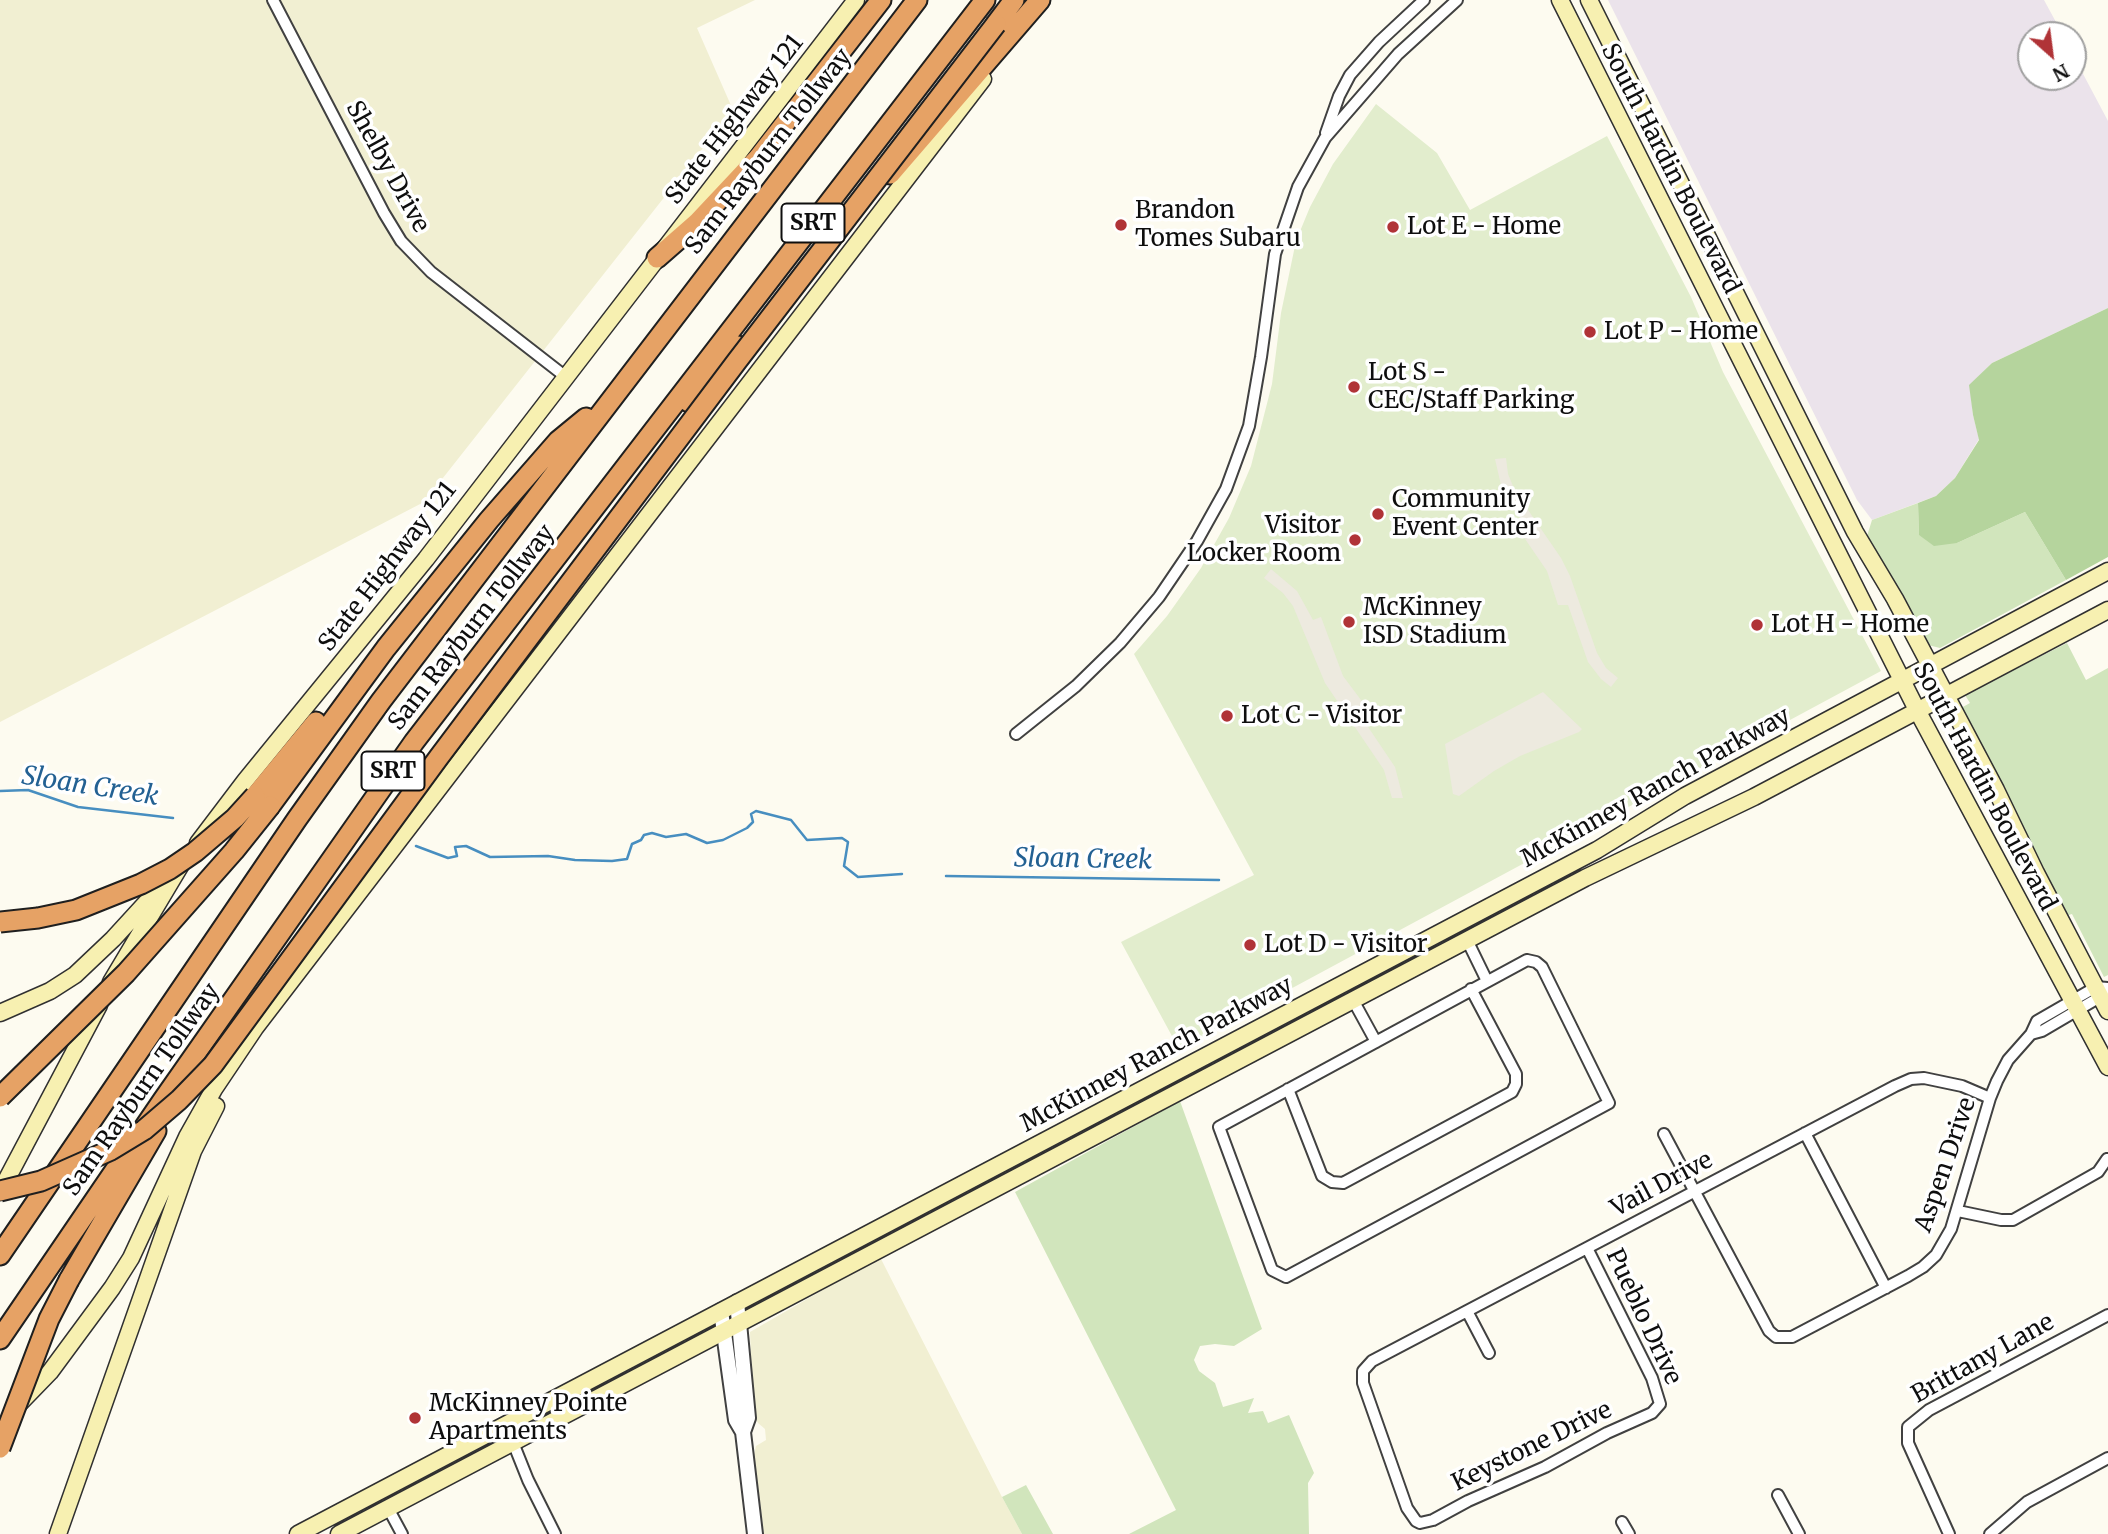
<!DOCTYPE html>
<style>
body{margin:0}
#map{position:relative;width:2108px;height:1534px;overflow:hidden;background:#fdfbf0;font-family:Merriweather,serif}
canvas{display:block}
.north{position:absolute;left:2017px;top:21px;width:70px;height:70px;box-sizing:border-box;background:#fff;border:2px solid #9f9f9f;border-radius:50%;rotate:152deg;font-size:19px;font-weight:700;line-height:28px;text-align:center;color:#0e0e0e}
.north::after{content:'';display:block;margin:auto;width:24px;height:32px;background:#b03337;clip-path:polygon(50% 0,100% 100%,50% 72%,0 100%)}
</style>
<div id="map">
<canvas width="2108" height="1534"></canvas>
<div class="north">N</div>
</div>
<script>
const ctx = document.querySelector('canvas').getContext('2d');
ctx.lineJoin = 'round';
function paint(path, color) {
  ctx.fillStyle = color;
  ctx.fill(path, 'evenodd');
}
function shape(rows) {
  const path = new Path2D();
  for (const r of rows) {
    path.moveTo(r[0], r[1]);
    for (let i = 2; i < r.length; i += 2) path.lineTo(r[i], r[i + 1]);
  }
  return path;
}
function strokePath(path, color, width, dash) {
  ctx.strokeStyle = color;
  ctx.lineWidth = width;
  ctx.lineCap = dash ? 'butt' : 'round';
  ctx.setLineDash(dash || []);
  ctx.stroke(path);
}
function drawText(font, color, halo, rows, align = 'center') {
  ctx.font = font + ' Merriweather,serif';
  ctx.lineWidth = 7;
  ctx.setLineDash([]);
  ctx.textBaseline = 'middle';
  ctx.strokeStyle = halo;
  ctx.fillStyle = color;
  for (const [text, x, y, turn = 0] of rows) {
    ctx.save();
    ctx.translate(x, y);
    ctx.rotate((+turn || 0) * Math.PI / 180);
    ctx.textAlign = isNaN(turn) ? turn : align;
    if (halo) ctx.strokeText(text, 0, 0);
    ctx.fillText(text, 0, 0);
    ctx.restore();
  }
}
paint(shape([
 [1608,0,2044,0,2063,35,2031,35,2031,77,2073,77,2073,55,2108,121,2108,308,1992,363,1970,385,1973,415,1979,439,1955,478,1936,496,1872,520,1857,500]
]), '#ebe3eb');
paint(shape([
 [0,0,755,0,697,28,733,110,424,502,0,722],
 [880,1257,1002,1497,1022,1534,764,1534,754,1455,756,1446,766,1440,765,1429,758,1423,753,1414,750,1332]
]), '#f1efd2');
paint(shape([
 [1918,503,1919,535,1957,543,2025,512,2066,580,1940,648,1928,645,1867,536,1872,520],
 [2067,643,2086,680,2108,668,2108,975,2104,977,2072,914,2065,916,1961,708,1970,703,1965,695],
 [1180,1101,1262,1329,1234,1346,1215,1344,1200,1346,1194,1360,1199,1371,1215,1383,1223,1407,1254,1398,1248,1413,1263,1411,1268,1423,1289,1415,1314,1473,1308,1483,1309,1534,1129,1534,1176,1510,1015,1192],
 [1026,1485,1053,1534,1022,1534,1002,1497]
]), '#d1e5bc');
paint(shape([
 [2108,308,2108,557,2066,580,2025,512,1957,543,1934,546,1919,535,1918,503,1936,496,1955,478,1979,440,1973,415,1969,385,1992,363]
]), '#b5d49d');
paint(shape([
 [1376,104,1437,153,1470,210,1607,136,1691,297,1723,372,1881,671,1179,1049,1121,942,1254,875,1134,654,1167,616,1201,568,1229,518,1251,466,1272,384,1281,313,1296,241,1310,207,1333,164]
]), '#e2edcd');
paint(shape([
 [1506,458,1508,474,1515,491,1561,558,1570,576,1597,653,1606,668,1618,678,1611,687,1601,679,1588,662,1568,605,1558,605,1547,571,1521,533,1527,528,1503,494,1495,459],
 [1271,569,1297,591,1313,620,1321,617,1343,676,1367,708,1360,715,1395,767,1403,798,1392,798,1384,770,1325,683,1293,606,1283,593,1264,578],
 [1543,692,1582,729,1579,732,1520,756,1494,771,1459,796,1453,794,1445,744]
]), '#edeadf');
strokePath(shape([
 [0,791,28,790,78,807,173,818],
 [416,846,448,858,457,856,455,847,466,846,490,857,548,856,575,860,612,861,627,859,632,844,641,840,644,835,652,833,666,837,686,834,707,843,723,840,747,828,753,822,751,814,756,811,791,820,807,840,842,838,848,842,844,866,858,877,902,874],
 [946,876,1219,880]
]), '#478ec0', 2.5);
const minor = shape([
 [273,0,384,213,401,241,431,272,566,377],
 [1326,133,1339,96,1350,75,1379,42,1424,0],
 [1016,734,1076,686,1120,643,1159,597,1197,541,1226,489,1249,426,1261,357,1275,254,1298,187,1325,138,1398,54,1457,0],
 [1467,940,1487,981],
 [1527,960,1536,962,1542,967,1609,1103,1286,1277,1272,1270,1219,1127,1527,960],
 [1353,1000,1376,1042],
 [2031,1034,2042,1031,2105,994],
 [1288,1089,1322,1176,1332,1182,1343,1183,1512,1092,1516,1084,1516,1074,1471,989],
 [1805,1133,1886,1288],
 [1664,1134,1769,1331,1776,1337,1792,1337,1908,1276,1923,1267,1936,1255,1951,1229,1990,1098,1997,1081,2008,1060,2031,1034,2037,1021,2096,987,2108,988],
 [1958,1211,2001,1220,2013,1220,2098,1172,2107,1159],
 [1587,1248,1652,1378,1660,1404,1652,1413,1607,1433,1545,1467,1468,1501,1433,1520,1420,1523,1416,1521,1407,1508,1363,1383,1363,1371,1372,1361,1895,1086,1911,1079,1924,1078,1962,1086,1990,1098],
 [1467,1311,1489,1353],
 [506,1425,528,1480,555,1534],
 [1778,1495,1799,1534],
 [388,1508,402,1534],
 [1622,1522,1629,1534],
 [1949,1534,1908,1443,1908,1427,1929,1410,2108,1315],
 [1990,1534,2027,1502,2108,1458]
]);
const tertiary = shape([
 [737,1302,748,1418,743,1432],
 [721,1311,736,1420,743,1432,755,1534]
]);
const secondary = shape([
 [1560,0,1917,710,2108,1067],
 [1589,0,1855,532,1895,599,1996,790,2036,873,2108,1011],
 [198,843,245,781,426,559,856,0],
 [111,982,182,863],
 [0,1013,50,991,75,975,113,939,157,891],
 [0,1192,99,1005],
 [18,1405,50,1372,112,1288,131,1258,187,1137,214,1089,255,1028,983,79],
 [58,1534,193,1151,216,1106],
 [298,1534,1597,850,1685,796,2108,571],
 [339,1534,1585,878,1754,797,2108,610]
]);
const motorway = shape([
 [996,24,1014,0],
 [890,174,1040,0],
 [657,258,697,223,758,158,881,0],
 [689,402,738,346],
 [255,796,316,722],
 [270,806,386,648,489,520,558,441,586,418],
 [0,1255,297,819,381,701,917,0],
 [69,1280,156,1131],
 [0,1339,163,1100,414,742,985,0]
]);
strokePath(minor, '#414141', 14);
strokePath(tertiary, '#414141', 18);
strokePath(secondary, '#303030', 19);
strokePath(motorway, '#1f1f1f', 23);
strokePath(minor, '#fff', 10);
strokePath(tertiary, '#fff', 14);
strokePath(secondary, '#f7f0b1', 16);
strokePath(motorway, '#e6a265', 19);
const motorwayBridge = shape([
 [0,922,38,918,76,910,141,884,170,869,195,852,235,818,255,796],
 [0,1097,126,973,234,851,270,806],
 [0,1191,41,1181,111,1150,144,1130,179,1100,213,1065,439,757,737,361,996,24],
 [0,1448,49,1319,69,1280]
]);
strokePath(motorwayBridge, '#1f1f1f', 23, []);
strokePath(motorwayBridge, '#e6a265', 19);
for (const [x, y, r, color] of [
 [1121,225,7,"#b03337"],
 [1393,227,7,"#b03337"],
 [1590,332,7,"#b03337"],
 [1354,387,7,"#b03337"],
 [1378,514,7,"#b03337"],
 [1355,540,7,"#b03337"],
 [1349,622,7,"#b03337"],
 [1757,625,7,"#b03337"],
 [1227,716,7,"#b03337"],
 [1250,945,7,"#b03337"],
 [415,1418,7,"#b03337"]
]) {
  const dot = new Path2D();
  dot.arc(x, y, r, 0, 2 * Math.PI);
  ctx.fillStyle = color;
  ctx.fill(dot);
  strokePath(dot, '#fff', 2.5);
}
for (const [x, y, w] of [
 [813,223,63],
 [393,771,63]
]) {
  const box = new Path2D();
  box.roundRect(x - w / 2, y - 19.5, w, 39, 5);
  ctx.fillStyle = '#fff';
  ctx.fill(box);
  strokePath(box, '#0e0e0e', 2);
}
drawText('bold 23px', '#0e0e0e', null, [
 ["SRT",813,223],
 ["SRT",393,771]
]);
drawText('24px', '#0e0e0e', '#fff', [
 ["State Highway 121",735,120,-52],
 ["Sam Rayburn Tollway",769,152,-52],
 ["Shelby Drive",387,167,61],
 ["South Hardin Boulevard",1670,169,63],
 ["State Highway 121",388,567,-52],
 ["Sam Rayburn Tollway",472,628,-52],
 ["South Hardin Boulevard",1984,787,62],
 ["McKinney Ranch Parkway",1656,788,-29],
 ["McKinney Ranch Parkway",1157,1055,-28],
 ["Sam Rayburn Tollway",142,1090,-55],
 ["Aspen Drive",1946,1165,-71],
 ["Vail Drive",1662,1185,-28],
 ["Pueblo Drive",1643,1317,65],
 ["Brittany Lane",1983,1359,-29],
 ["Keystone Drive",1532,1447,-26]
]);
drawText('24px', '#0e0e0e', '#fff', [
 ["Brandon",1135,211],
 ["Tomes Subaru",1135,239],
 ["Lot E - Home",1407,227],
 ["Lot P - Home",1604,332],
 ["Lot S -",1368,373],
 ["CEC/Staff Parking",1368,401],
 ["Community",1392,500],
 ["Event Center",1392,528],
 ["Visitor",1341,526,"right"],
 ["Locker Room",1341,554,"right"],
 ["McKinney",1363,608],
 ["ISD Stadium",1363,636],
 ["Lot H - Home",1771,625],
 ["Lot C - Visitor",1241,716],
 ["Lot D - Visitor",1264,945],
 ["McKinney Pointe",429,1404],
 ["Apartments",429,1432]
], 'left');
drawText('italic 26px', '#236193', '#fff', [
 ["Sloan Creek",90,787,9],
 ["Sloan Creek",1083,860,1]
]);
</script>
